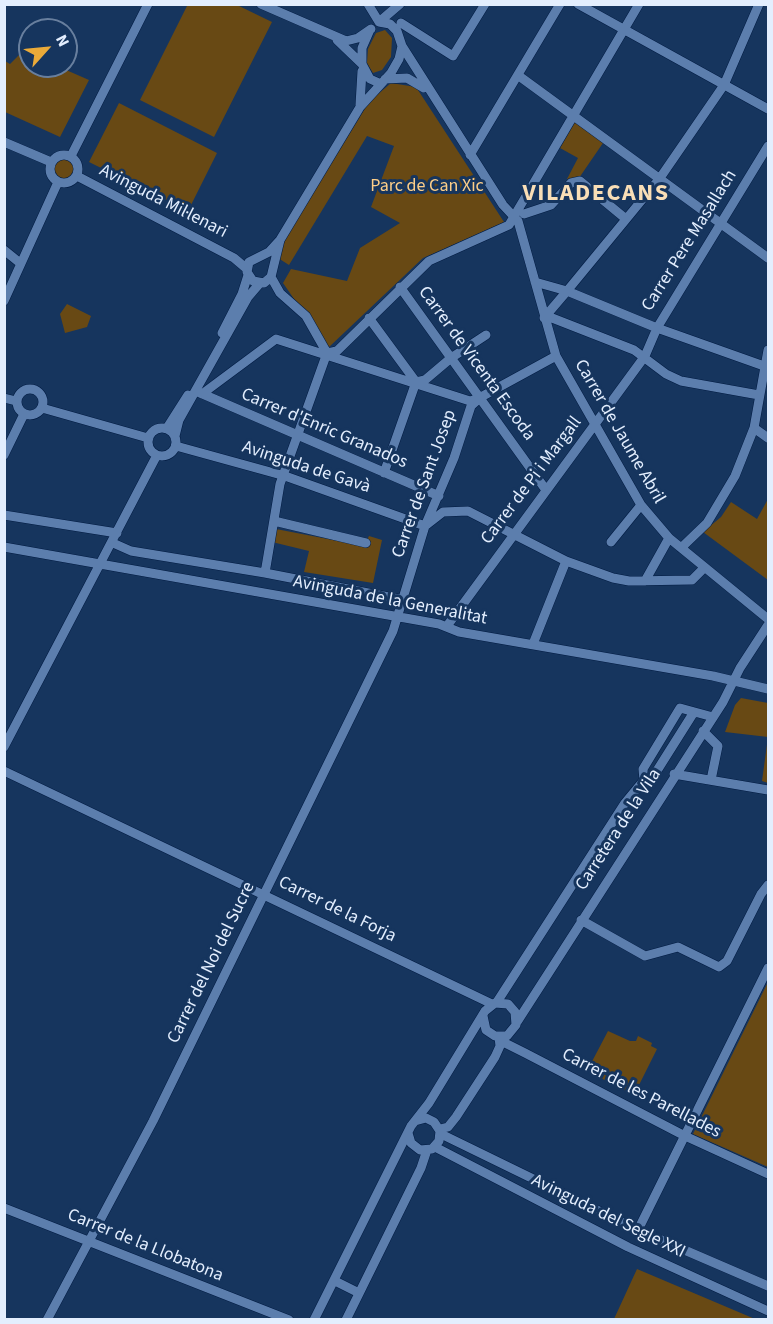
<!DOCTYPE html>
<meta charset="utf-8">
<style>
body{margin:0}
#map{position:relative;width:773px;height:1324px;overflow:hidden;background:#16355e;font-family:"Source Sans 3",sans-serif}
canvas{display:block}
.frame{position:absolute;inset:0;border:6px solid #e3eefe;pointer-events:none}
.north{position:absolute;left:18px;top:18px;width:60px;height:60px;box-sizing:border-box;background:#16355e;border:2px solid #687f9e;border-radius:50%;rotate:63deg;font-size:16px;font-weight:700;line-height:24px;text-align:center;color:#e3eefe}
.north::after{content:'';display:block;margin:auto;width:21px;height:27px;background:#eaaa39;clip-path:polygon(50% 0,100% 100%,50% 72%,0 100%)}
</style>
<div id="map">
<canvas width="773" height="1324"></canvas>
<div class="frame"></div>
<div class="north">N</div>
</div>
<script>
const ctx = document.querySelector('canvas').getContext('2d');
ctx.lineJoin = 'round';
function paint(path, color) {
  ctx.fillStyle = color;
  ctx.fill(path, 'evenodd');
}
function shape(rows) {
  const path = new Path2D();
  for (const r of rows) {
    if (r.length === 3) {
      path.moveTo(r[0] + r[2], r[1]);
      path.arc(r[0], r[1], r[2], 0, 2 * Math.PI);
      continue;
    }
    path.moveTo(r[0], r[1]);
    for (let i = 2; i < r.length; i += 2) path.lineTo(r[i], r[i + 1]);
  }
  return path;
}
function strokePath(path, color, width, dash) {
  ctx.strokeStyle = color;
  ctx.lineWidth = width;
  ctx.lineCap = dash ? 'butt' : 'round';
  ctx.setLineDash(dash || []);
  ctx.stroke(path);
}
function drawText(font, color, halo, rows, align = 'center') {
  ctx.font = font + ' "Source Sans 3",sans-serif';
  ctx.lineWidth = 6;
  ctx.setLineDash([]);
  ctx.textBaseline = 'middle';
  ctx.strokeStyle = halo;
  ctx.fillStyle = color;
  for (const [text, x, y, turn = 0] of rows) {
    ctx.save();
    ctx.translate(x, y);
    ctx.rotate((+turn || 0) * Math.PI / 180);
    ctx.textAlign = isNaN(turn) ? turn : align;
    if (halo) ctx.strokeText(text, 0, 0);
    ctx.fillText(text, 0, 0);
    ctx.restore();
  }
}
paint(shape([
 [188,4,237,5,272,22,214,137,140,100],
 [385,30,392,38,391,57,382,70,373,73,367,63,368,49,376,33],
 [22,52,30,55,30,66,57,66,89,80,60,137,5,112,5,61,10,64],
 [391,83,416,87,504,222,423,258,328,348,283,283,291,269,347,281,360,248,400,223,371,207,394,146,367,136,289,265,278,258,286,238,369,102],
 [119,103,217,153,188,211,89,162],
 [575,122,603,143,579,178,570,180,567,179,578,158,560,148],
 [65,169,11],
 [67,304,91,316,87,327,65,333,60,314],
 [768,499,768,580,703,532,721,517,731,502,757,519],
 [276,529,364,546,369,536,382,540,373,583,304,572,309,551,272,542],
 [741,698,768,703,768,783,762,781,768,737,725,732,735,705],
 [768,982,768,1167,693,1134],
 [608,1031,630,1041,636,1041,638,1036,652,1043,651,1046,657,1049,634,1095,587,1071],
 [637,1269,755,1319,614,1319]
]), '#684914');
const minor = shape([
 [261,4,346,41,358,38,371,29],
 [368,4,379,22],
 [578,4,768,109],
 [759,4,724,85,660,178,567,291,657,328,764,366],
 [379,22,400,4],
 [401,23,453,56,485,4],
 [369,32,362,48,362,64,370,79,379,83],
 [337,40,362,64],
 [402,46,503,205,518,221,556,356,641,505,669,538,768,619],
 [519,76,768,258],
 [385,79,407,78,424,88],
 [360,105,362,71],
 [4,142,51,162],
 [64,169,14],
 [470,155,560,4],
 [71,156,148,4],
 [77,176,234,258,247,269],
 [524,214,551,205,571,183,580,181,626,219],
 [280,240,271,277,264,283,253,281,247,272,249,262,269,252,280,240,360,107,391,73,399,59,402,46,397,31,390,24,379,22],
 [4,250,20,263],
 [271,277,280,293,306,316,327,353],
 [535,282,567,291,544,318],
 [400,287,546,490],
 [4,301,58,182],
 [547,316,634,350,666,374,681,381,759,395],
 [369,318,416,382],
 [222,333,242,294,248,275],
 [327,353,337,351,429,261,509,225,639,4],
 [30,402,13],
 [198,392,439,496],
 [202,394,276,339,470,401,480,398],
 [4,398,16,401],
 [42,408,148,438],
 [162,442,14],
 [167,428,188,395],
 [754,428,768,438],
 [175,436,179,420,248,297,260,283],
 [176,446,285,476,425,526,443,512,468,511,566,561,613,578,629,581,692,580,704,568],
 [4,455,24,414],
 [384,473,416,382,425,380,451,358,486,335],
 [4,515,117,533],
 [274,521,366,543],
 [611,542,641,505],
 [113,543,131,551,265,573,404,600],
 [4,547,439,624,459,632,713,676,768,689],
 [681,548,707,523,735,476,754,428,768,350],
 [265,573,280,484,327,353],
 [645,581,669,538],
 [447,626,645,356,657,328,768,146],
 [533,644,566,561],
 [703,731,718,746,711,780],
 [4,747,157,455],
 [4,771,492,1004],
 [674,774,768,790],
 [644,780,643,769,680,708,713,717],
 [581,920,645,956,678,947,719,967,727,961,761,894,768,885],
 [497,1002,625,803,644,780,653,777,694,712],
 [517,1022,723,702,740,668,768,625],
 [501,1037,505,1043,525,1053,685,1136,768,1174],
 [440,1129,448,1127,456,1117,495,1057,500,1046,499,1037],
 [408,1133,411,1143,420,1150,432,1149,439,1141,440,1131,434,1122,426,1118,415,1121],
 [441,1134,638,1230,768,1286],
 [435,1147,628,1247,768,1311],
 [4,1208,289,1320],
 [638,1230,768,968],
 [335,1281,359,1293],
 [47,1320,153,1121,393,631,425,526,454,458,471,406,481,397,556,356],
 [314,1320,411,1126,429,1103,485,1011,495,1003,508,1004,515,1012,516,1025,507,1036,495,1036,486,1030,483,1016],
 [346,1320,421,1168,427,1150]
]);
strokePath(minor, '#001b42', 10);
strokePath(minor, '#5c7ead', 9);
drawText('18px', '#fdce88', '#16355e', [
 ["Parc de Can Xic",427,187]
]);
drawText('18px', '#e3eefe', '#16355e', [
 ["Avinguda Mil·lenari",163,202,27],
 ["Carrer Pere Masallach",690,241,-58],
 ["Carrer de Vicenta Escoda",476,364,54],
 ["Carrer d'Enric Granados",324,429,23],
 ["Carrer de Jaume Abril",619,432,60],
 ["Avinguda de Gavà",306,468,18],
 ["Carrer de Pi i Margall",532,481,-53],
 ["Carrer de Sant Josep",425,484,-70],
 ["Avinguda de la Generalitat",390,601,11],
 ["Carretera de la Vila",619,830,-57],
 ["Carrer de la Forja",337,910,26],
 ["Carrer del Noi del Sucre",212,963,-64],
 ["Carrer de les Parellades",641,1094,27],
 ["Avinguda del Segle XXI",608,1217,26],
 ["Carrer de la Llobatona",145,1246,22]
]);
ctx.letterSpacing = '1.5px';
drawText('bold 24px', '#f9deb6', '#16355e', [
 ["VILADECANS",596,195]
]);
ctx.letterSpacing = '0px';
</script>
